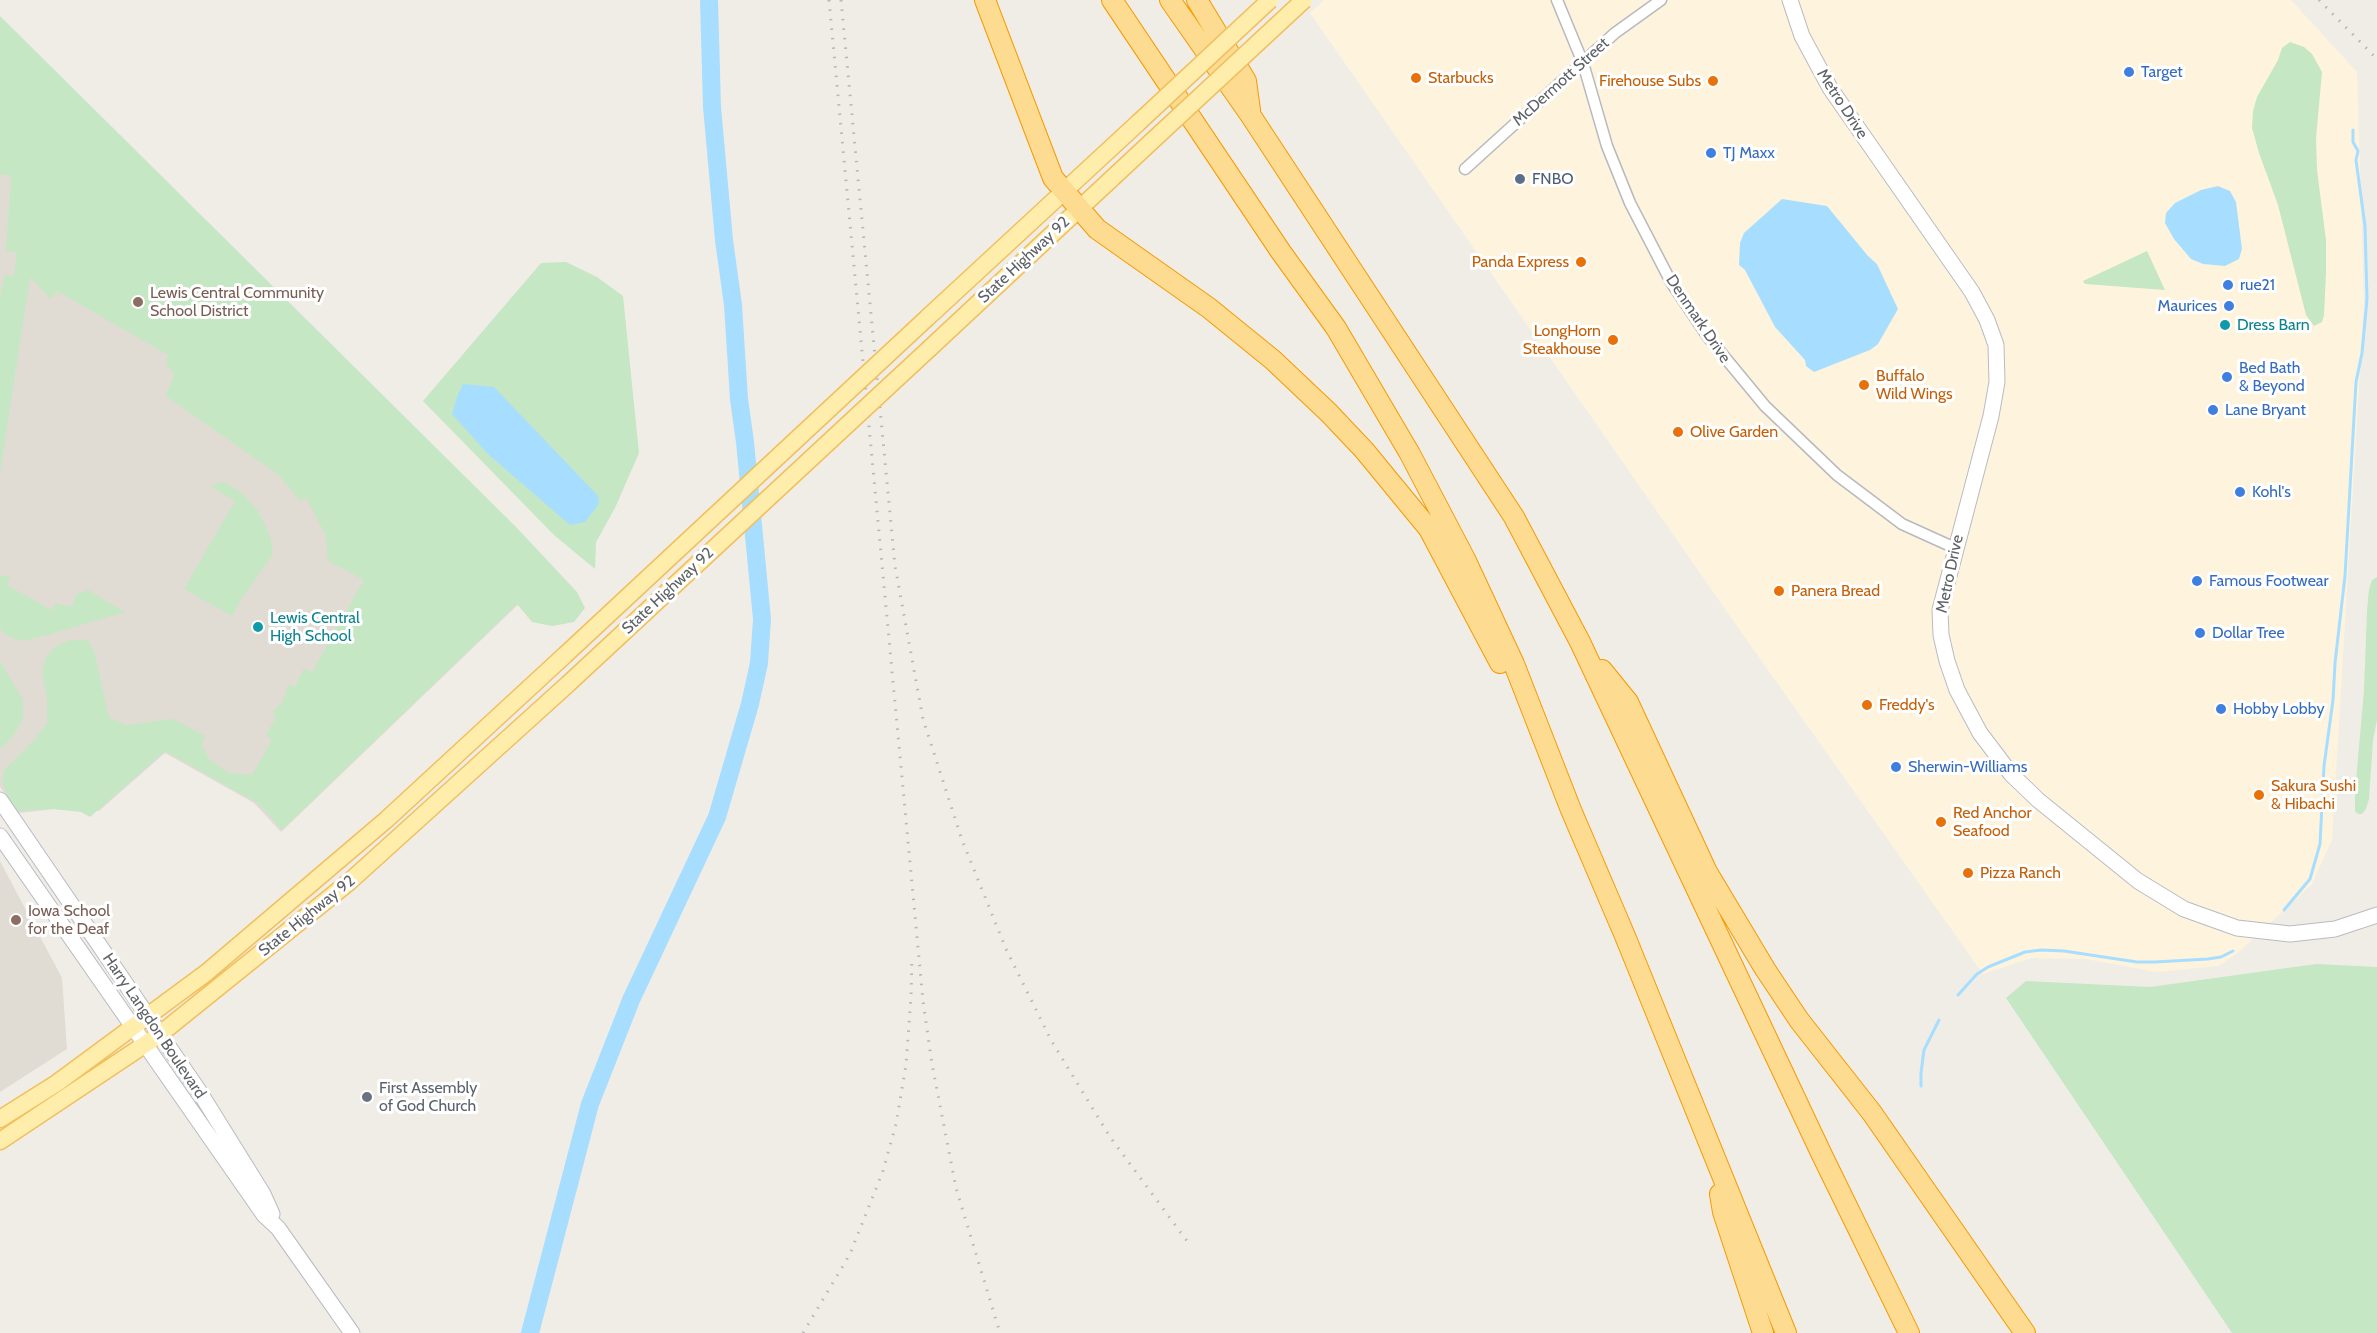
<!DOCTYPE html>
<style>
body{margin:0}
canvas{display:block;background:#f0ede6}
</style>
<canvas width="2377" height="1333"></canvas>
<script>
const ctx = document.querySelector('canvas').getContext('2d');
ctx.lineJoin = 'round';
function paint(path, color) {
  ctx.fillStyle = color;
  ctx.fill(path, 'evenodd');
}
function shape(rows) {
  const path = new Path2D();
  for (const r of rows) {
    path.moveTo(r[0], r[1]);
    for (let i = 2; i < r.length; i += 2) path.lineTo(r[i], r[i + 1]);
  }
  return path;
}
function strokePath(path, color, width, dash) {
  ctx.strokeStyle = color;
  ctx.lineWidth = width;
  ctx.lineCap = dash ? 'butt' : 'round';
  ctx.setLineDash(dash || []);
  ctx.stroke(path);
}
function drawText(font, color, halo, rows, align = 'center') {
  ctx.font = font + ' Cabin,sans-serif';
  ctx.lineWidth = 6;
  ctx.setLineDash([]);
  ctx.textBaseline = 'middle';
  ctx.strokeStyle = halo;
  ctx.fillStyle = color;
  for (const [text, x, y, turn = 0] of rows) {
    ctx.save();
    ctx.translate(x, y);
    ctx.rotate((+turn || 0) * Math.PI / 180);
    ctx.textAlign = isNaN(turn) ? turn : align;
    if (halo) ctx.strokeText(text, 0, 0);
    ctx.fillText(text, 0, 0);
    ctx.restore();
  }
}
paint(shape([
 [1324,0,2291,0,2357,72,2364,303,2332,840,2312,884,2238,953,2218,966,2157,972,2086,959,2031,958,1983,974,1732,619,1310,13]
]), '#fef4dd');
paint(shape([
 [0,32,551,573,281,832,254,803,165,753,99,811,64,808,19,813,0,787],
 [0,861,62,978,67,1049,0,1092]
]), '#e0dcd4');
paint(shape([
 [0,16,516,527,577,592,585,608,574,622,552,626,532,622,517,604,282,830,259,804,165,751,90,817,81,812,52,809,18,811,8,798,2,782,4,770,26,749,47,724,47,696,42,674,45,659,56,646,71,640,87,640,94,650,109,717,126,725,173,719,205,736,202,745,209,759,229,773,252,775,272,740,266,735,275,719,273,711,283,702,288,684,295,687,304,668,312,672,364,580,328,561,326,536,306,497,300,501,279,475,166,396,174,374,166,364,168,355,57,291,51,299,30,277,0,473,0,298,4,275,14,276,17,253,6,251,11,176,1,174,0,178],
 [2290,42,2304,47,2312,54,2322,72,2316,138,2317,170,2326,240,2326,274,2324,315,2322,322,2314,326,2306,315,2278,205,2259,153,2252,128,2253,111,2257,97,2278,60,2282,48],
 [2147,251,2165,290,2085,284,2083,281],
 [566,262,597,277,623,296,639,453,615,508,596,542,595,569,554,535,423,401,541,263],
 [224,482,242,493,258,511,269,533,272,546,272,556,241,599,232,616,184,589,235,501,210,486],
 [4,575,10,577,7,585,51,610,57,603,71,607,77,594,88,590,125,612,44,636,22,641,9,637,1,631,0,627,0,577],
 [2377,577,2377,720,2373,740,2369,799,2366,809,2362,814,2358,814,2355,811,2355,792,2364,690,2367,611,2369,589,2372,580],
 [0,661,23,700,23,718,13,736,0,749],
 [2316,964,2377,967,2377,1333,2232,1333,2006,998,2026,981,2150,987]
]), '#c5e7c3');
paint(shape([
 [2218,186,2230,191,2236,202,2242,249,2239,259,2225,266,2203,264,2191,259,2174,239,2165,223,2166,213,2175,203,2201,190],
 [1782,199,1827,206,1868,256,1877,264,1898,309,1878,344,1870,350,1814,372,1806,366,1805,360,1775,327,1745,270,1739,265,1740,243,1744,233],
 [463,384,494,387,599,497,598,505,585,522,570,525,488,454,452,414,458,394]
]), '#a7deff');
strokePath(shape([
 [2284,910,2310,879,2320,844,2324,766,2333,700,2335,663,2345,576,2356,382,2362,353,2367,299,2365,226,2356,160,2358,151,2353,142,2353,130],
 [1958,995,1977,974,1988,967,2025,952,2041,950,2064,951,2137,962,2155,962,2208,959,2221,957,2233,951],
 [1921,1086,1921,1073,1924,1050,1939,1020]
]), '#a7deff', 3);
strokePath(shape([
 [530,1333,590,1104,631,1000,717,817,750,704,759,663,762,619,745,442,739,399,733,305,724,240,712,107,709,0]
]), '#a7deff', 18);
const street = shape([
 [1557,0,1583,63,1607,146,1630,203,1671,282,1708,337,1765,406,1837,475,1902,524,1955,548],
 [1465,169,1615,33,1661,0]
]);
const secondary = shape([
 [1790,0,1802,36,1830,88,1972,292,1987,320,1996,345,1997,382,1991,416,1940,610,1941,635,1947,661,1957,690,1980,733,2011,774,2038,800,2138,881,2184,909,2237,928,2290,934,2335,929,2377,915],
 [0,800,199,1091,263,1194,272,1214],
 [0,836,264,1215,278,1228,352,1333]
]);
const primary = shape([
 [927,318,1138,123],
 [930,348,1151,142],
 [0,1119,57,1083,206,973,386,820,565,655],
 [0,1141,159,1035,349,882,568,684]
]);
const highway = shape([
 [985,0,1053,178,1097,229,1209,308,1273,360,1329,413,1364,450,1429,529,1500,663],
 [1112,0,1281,252,1336,328,1410,454,1465,559,1514,664,1571,810,1625,936,1786,1333],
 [1170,0,1251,116,1514,517,1580,642,1822,1155,1909,1333],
 [1197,0,1246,81,1250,110],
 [1602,670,1628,702,1707,872,1765,969,1799,1020,1872,1113,2025,1333],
 [1720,1194,1723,1212,1763,1333]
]);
strokePath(street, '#b7b9bd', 13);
strokePath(secondary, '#b8bbc0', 17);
strokePath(primary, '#f2bf5d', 19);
strokePath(highway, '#f69a00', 22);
strokePath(street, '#fff', 10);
strokePath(secondary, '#fff', 15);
strokePath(primary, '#ffedac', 16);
strokePath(highway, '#fddb90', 20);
strokePath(shape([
 [829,0,923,1001,932,1064,956,1188,1000,1333],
 [841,0,895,566,923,719,962,840,1006,949,1051,1040,1110,1137,1190,1245],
 [2319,0,2377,59],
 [803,1333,850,1254,883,1171,896,1124,906,1065,911,997,912,958]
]), '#b5b6b7', 3, [1.5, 8]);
const primaryBridge = shape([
 [1138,123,1270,0],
 [1151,142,1304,0],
 [565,655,927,318],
 [568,684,930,348]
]);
strokePath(primaryBridge, '#f2bf5d', 19, []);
strokePath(primaryBridge, '#ffedac', 16);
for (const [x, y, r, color] of [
 [2129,72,6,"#3f7fe0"],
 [1416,78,6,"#e8710a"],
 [1713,81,6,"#e8710a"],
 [1711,153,6,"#3f7fe0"],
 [1520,179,6,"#5c6f8a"],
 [1581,262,6,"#e8710a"],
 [2228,285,6,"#3f7fe0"],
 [138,302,6,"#8d6e63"],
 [2229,306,6,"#3f7fe0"],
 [2225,325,6,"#0f9aa8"],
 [1613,340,6,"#e8710a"],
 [2227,377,6,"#3f7fe0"],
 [1864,385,6,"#e8710a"],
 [2213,410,6,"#3f7fe0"],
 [1678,432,6,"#e8710a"],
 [2240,492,6,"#3f7fe0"],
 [2197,581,6,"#3f7fe0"],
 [1779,591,6,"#e8710a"],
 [258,627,6,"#0f9aa8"],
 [2200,633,6,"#3f7fe0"],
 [1867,705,6,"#e8710a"],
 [2221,709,6,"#3f7fe0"],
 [1896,767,6,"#3f7fe0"],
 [2259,795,6,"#e8710a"],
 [1941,822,6,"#e8710a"],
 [1968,873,6,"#e8710a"],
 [16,920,6,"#8d6e63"],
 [367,1097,6,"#6b7280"]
]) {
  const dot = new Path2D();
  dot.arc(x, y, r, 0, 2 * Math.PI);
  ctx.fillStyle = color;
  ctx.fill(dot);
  strokePath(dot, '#fff', 2);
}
drawText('16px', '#366cbe', '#fff', [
 ["Target",2141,72],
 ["TJ Maxx",1723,153],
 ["rue21",2240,285],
 ["Maurices",2217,306,"right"],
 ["Bed Bath",2239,368],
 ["& Beyond",2239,386],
 ["Lane Bryant",2225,410],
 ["Kohl's",2252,492],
 ["Famous Footwear",2209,581],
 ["Dollar Tree",2212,633],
 ["Hobby Lobby",2233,709],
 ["Sherwin-Williams",1908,767]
], 'left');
drawText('16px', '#c56008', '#fff', [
 ["Starbucks",1428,78],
 ["Firehouse Subs",1701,81,"right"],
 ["Panda Express",1569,262,"right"],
 ["LongHorn",1601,331,"right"],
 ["Steakhouse",1601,349,"right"],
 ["Buffalo",1876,376],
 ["Wild Wings",1876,394],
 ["Olive Garden",1690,432],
 ["Panera Bread",1791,591],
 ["Freddy's",1879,705],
 ["Sakura Sushi",2271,786],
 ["& Hibachi",2271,804],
 ["Red Anchor",1953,813],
 ["Seafood",1953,831],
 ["Pizza Ranch",1980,873]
], 'left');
drawText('16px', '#5e6267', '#fff', [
 ["McDermott Street",1561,82,-42],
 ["Metro Drive",1842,104,57],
 ["State Highway 92",1024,260,-43],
 ["Denmark Drive",1698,319,56],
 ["Metro Drive",1950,574,-78],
 ["State Highway 92",668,591,-43],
 ["State Highway 92",307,916,-39],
 ["Harry Langdon Boulevard",154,1026,56]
]);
drawText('16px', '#4e5e75', '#fff', [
 ["FNBO",1532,179]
], 'left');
drawText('16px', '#785e54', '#fff', [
 ["Lewis Central Community",150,293],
 ["School District",150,311],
 ["Iowa School",28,911],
 ["for the Deaf",28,929]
], 'left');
drawText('16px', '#0d838f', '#fff', [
 ["Dress Barn",2237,325],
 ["Lewis Central",270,618],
 ["High School",270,636]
], 'left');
drawText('16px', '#5b616d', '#fff', [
 ["First Assembly",379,1088],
 ["of God Church",379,1106]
], 'left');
</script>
